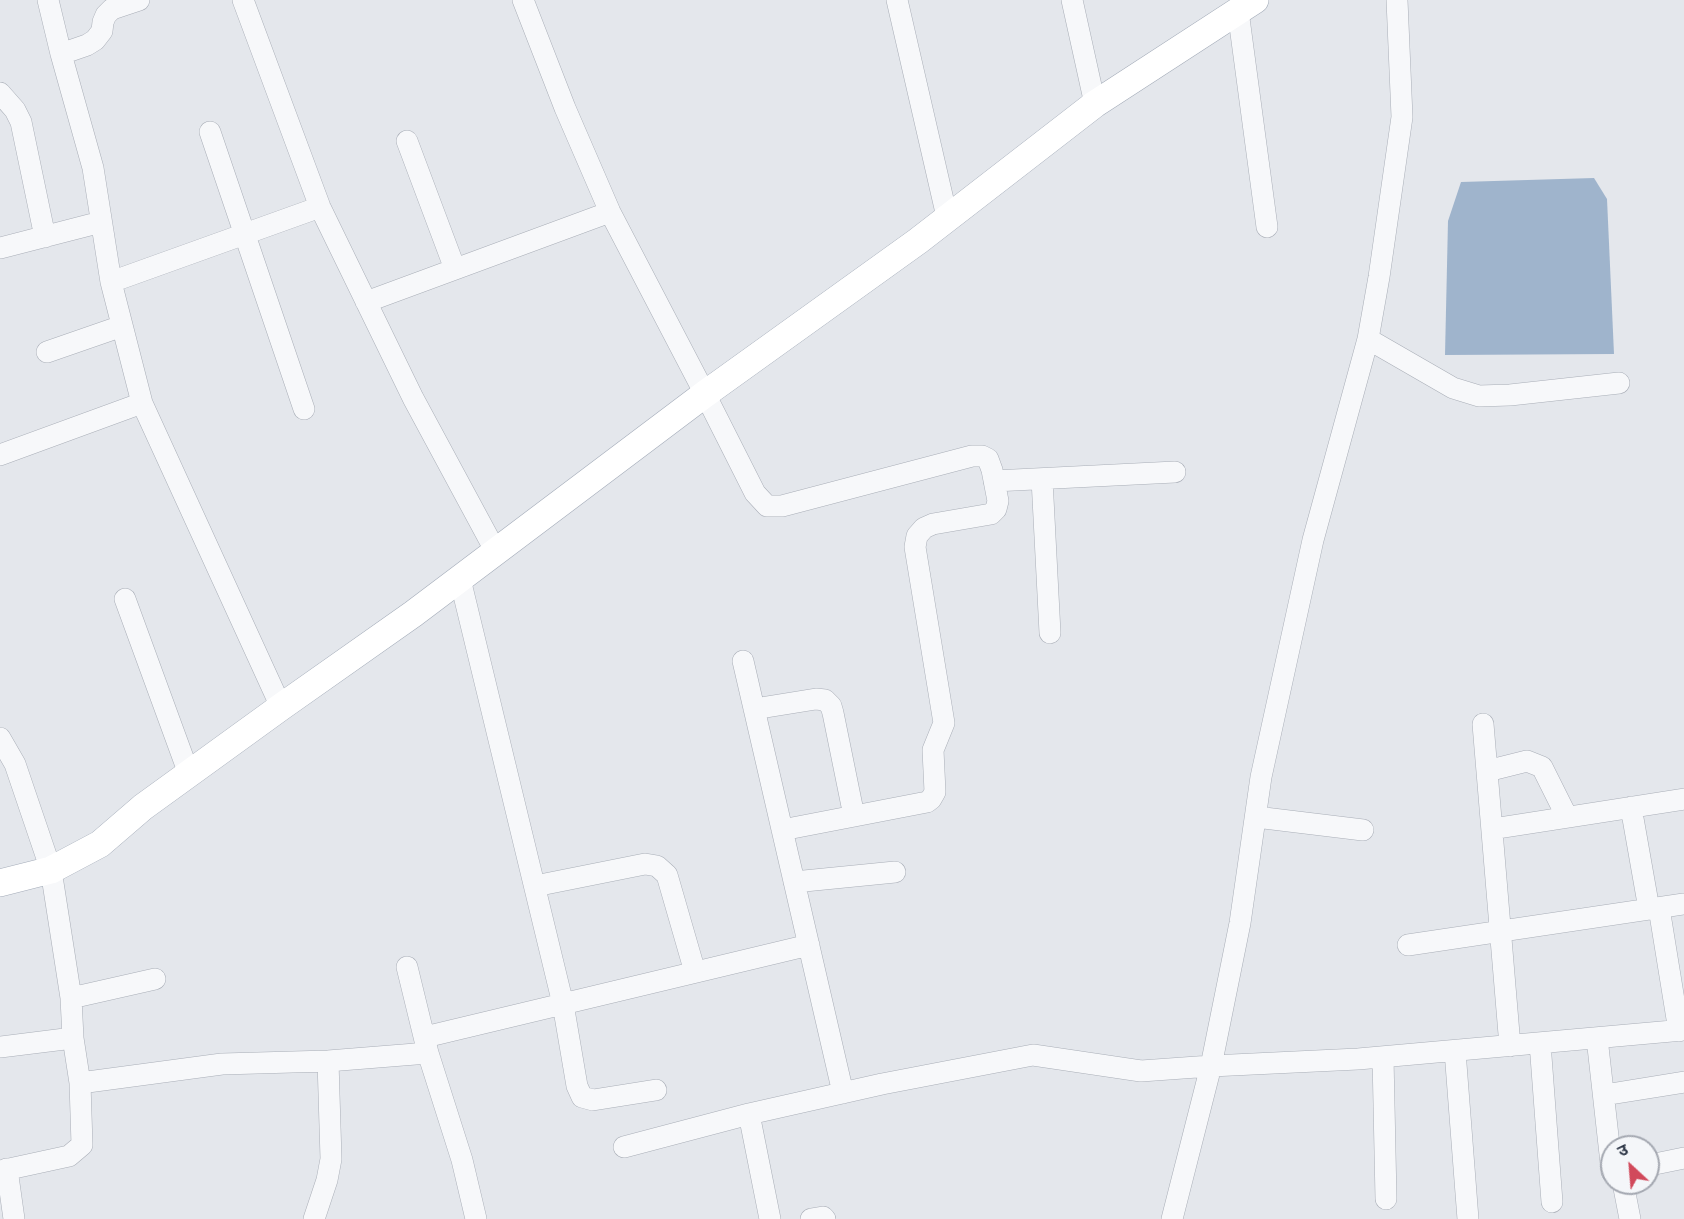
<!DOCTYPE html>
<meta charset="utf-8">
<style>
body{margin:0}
#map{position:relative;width:1684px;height:1219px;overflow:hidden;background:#e4e7ec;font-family:Karla,"Noto Sans Devanagari",sans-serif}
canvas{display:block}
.north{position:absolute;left:1600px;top:1135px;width:60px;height:60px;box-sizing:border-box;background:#f4f6f9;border:2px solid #a4a8b1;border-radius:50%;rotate:334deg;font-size:16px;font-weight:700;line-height:24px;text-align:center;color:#2b3445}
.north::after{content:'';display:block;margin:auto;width:21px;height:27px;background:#d1495b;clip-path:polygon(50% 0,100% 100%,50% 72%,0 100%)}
</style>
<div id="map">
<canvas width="1684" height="1219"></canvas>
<div class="north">उ</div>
</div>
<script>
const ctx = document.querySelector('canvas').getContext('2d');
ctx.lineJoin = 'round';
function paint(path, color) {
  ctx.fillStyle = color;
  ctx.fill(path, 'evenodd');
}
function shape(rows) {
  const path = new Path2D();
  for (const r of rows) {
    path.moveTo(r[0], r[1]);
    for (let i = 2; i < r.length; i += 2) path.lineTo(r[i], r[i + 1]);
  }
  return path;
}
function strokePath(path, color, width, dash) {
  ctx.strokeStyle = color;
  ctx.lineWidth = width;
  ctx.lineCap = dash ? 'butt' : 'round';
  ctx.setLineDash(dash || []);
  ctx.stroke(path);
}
paint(shape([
 [1594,178,1607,199,1614,354,1445,355,1448,221,1461,182]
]), '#9fb4cc');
const minor = shape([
 [48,0,61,54,93,168,111,282,142,403,281,707],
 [243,0,320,207,413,398,496,552],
 [523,0,565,108,610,212,705,394,755,493,767,506,782,506,972,456,982,456,988,459,992,470,998,501,996,509,991,514,933,524,924,528,917,536,915,547,944,723,933,750,935,792,931,799,927,802,782,830],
 [897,0,947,217],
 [1072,0,1095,104],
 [1238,11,1267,227],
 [61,54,87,45,95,40,102,31,103,22,106,15,112,9,139,0],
 [0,93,15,110,21,122,45,237],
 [210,132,304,409],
 [407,141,455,269],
 [0,248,101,222],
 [111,282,320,207],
 [366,302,610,212],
 [1368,339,1453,388,1479,396,1510,395,1619,383],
 [47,352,122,326],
 [0,455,142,403],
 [1042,479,1050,633],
 [994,481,1175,472],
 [460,579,563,1004,577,1086,582,1097,593,1100,656,1090],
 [125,599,189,774],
 [743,661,843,1093],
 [754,709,816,699,825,700,831,706,833,713,854,816],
 [1483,724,1510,1046],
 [0,738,15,764,51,870,71,998,73,1038,80,1083,82,1145,69,1156,0,1171],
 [1487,771,1527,761,1542,767,1567,817],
 [1631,807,1649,909],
 [1256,817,1363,830],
 [1492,829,1684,799],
 [794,882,895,872],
 [535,886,645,864,657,866,667,875,695,972],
 [1659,908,1679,1031],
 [1408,945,1684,904],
 [407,967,428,1053,462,1160,476,1219],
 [71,998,155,979],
 [425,1037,809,945],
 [1597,1038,1612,1172],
 [1540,1043,1552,1202],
 [0,1047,73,1038],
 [1455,1051,1468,1219],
 [1383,1057,1386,1199],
 [80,1083,222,1064,328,1061,428,1053],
 [1604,1095,1684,1082],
 [749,1114,770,1219],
 [624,1147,749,1114,882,1084,1033,1055,1141,1071,1211,1066,1358,1059,1684,1030],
 [1650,1165,1684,1158],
 [7,1169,14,1219],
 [1623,1183,1630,1219],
 [314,1219,327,1180,331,1159,328,1061],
 [811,1219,823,1217,825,1219],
 [1172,1219,1211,1066,1240,923,1261,777,1313,540,1368,339,1379,277,1402,117,1397,0]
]);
const major = shape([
 [0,883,51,870,100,844,143,807,281,707,413,614,705,394,918,241,1095,104,1255,0]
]);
strokePath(minor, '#a9aeb7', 22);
strokePath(major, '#a3abb8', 28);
strokePath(minor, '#f7f8fa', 21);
strokePath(major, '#fff', 27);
</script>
